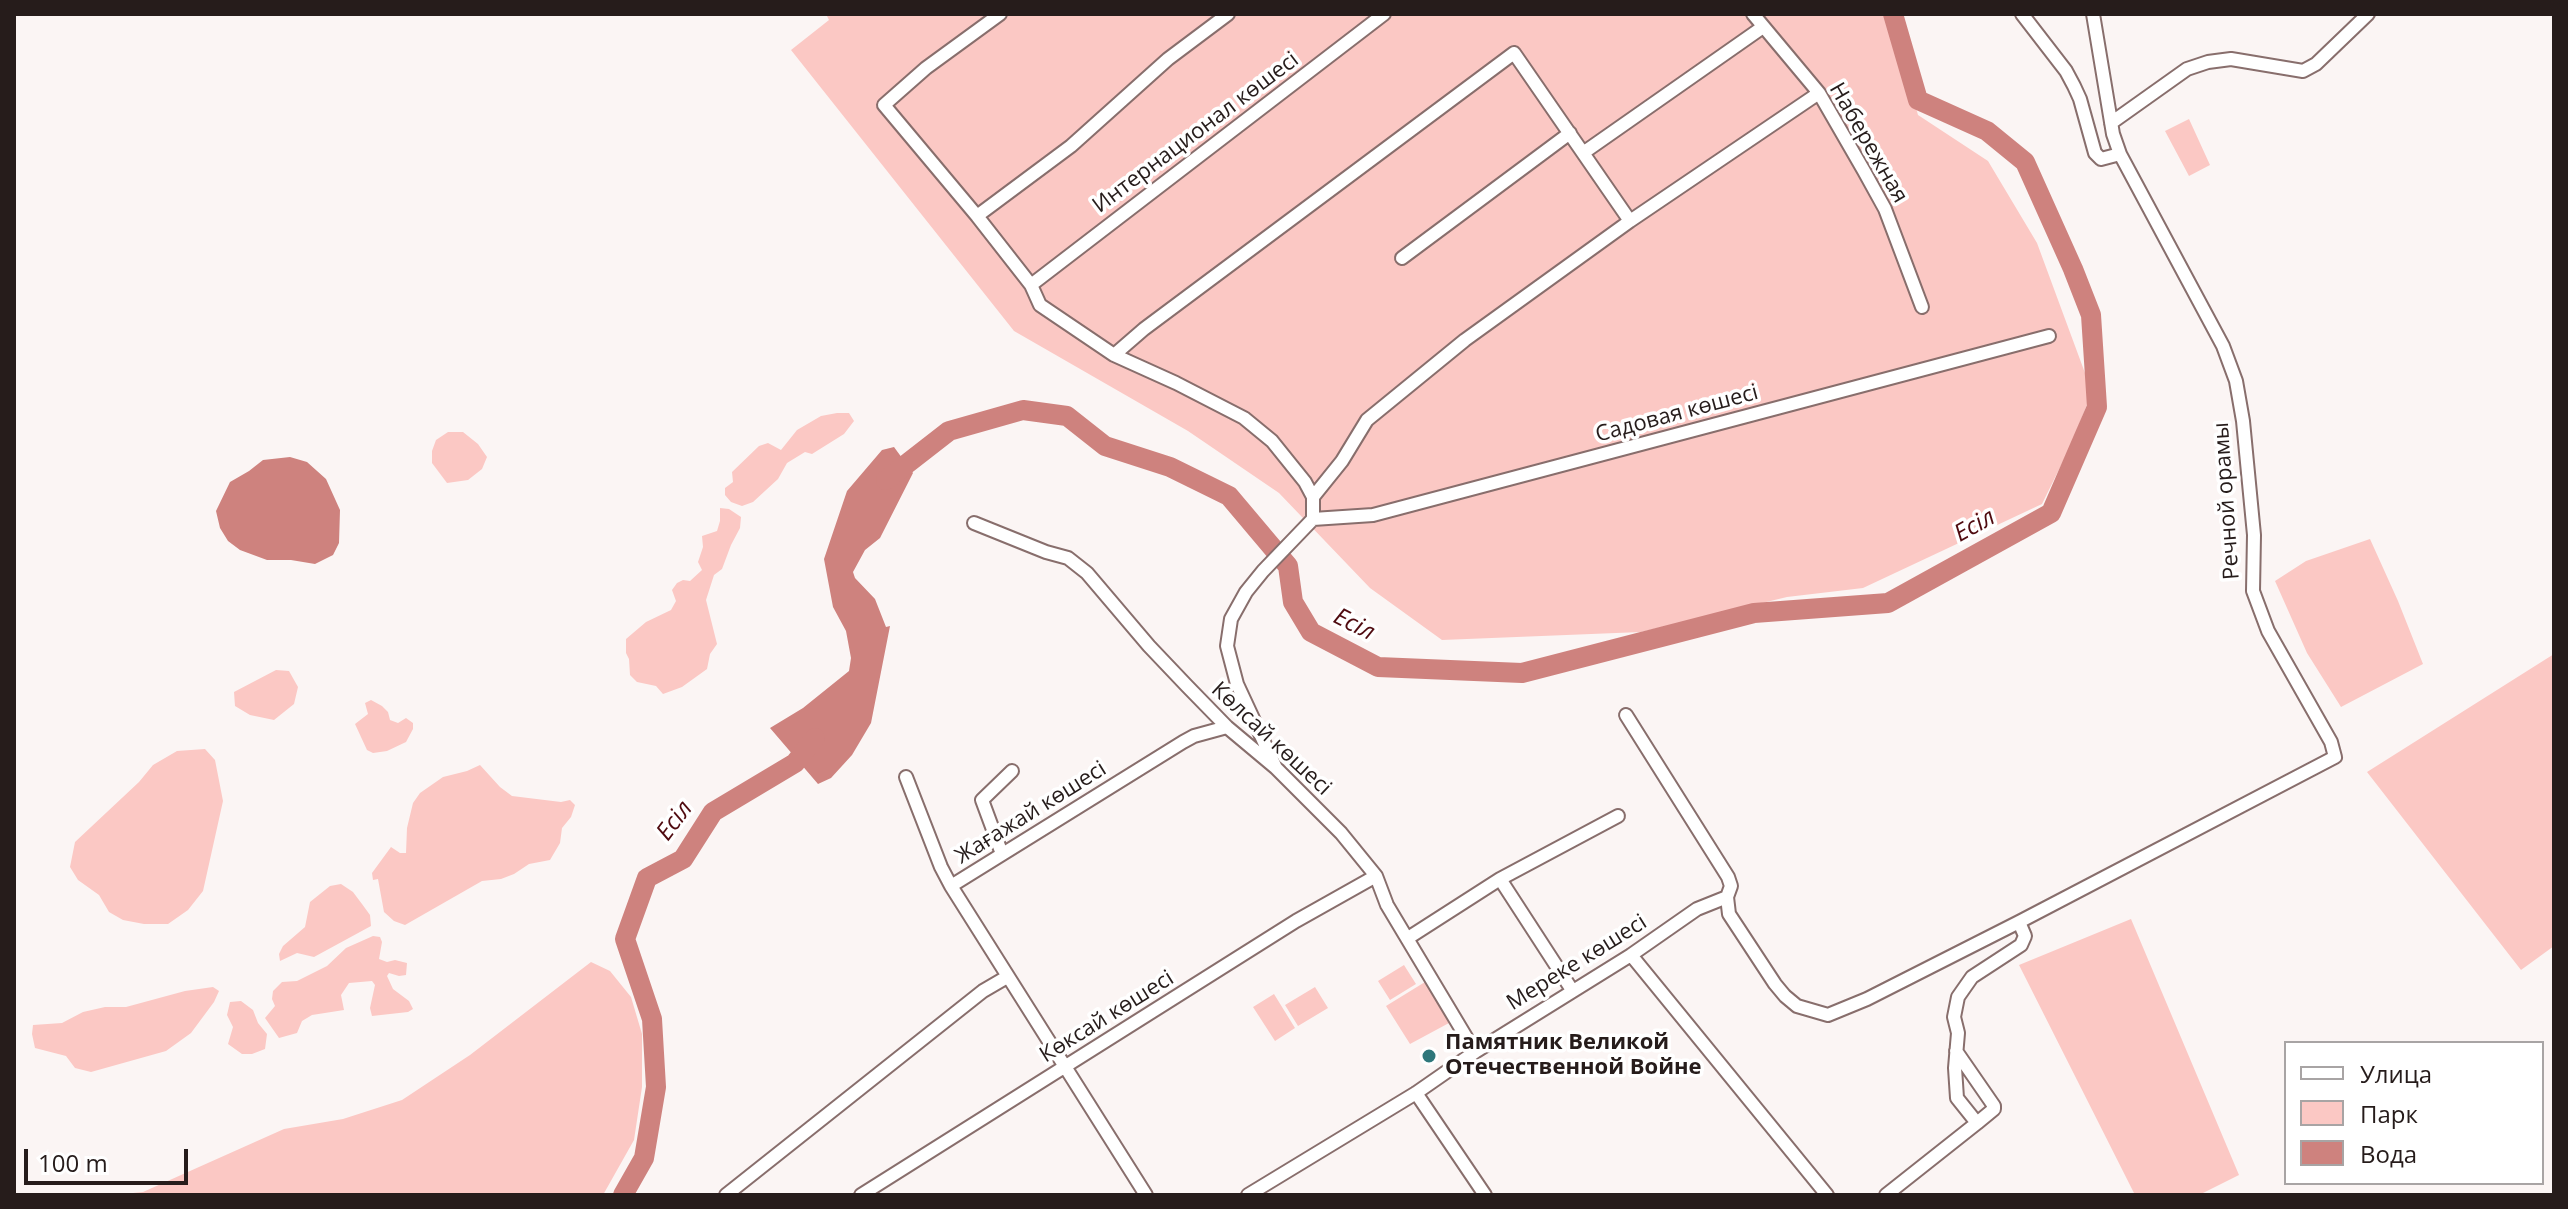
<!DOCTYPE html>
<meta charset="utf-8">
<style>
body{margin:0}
#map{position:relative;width:2568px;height:1209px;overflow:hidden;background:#fbf5f4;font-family:"Open Sans",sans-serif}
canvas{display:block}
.frame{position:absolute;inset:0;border:16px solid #261c1b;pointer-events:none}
.legend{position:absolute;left:2284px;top:1041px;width:260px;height:144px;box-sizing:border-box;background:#fff;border:2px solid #a8a4a4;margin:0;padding:10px 14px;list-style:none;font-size:24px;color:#261c1b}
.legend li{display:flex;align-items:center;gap:16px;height:40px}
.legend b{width:40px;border:2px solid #a8a4a4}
.scale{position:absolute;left:24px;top:1149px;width:164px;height:36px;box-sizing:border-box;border:4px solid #261c1b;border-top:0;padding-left:10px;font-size:24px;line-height:28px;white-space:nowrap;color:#261c1b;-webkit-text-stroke:6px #fff;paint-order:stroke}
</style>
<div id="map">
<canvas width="2568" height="1209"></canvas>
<div class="frame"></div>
<ul class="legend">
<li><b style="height:10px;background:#fff"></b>Улица</li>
<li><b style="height:22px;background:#fbc8c4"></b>Парк</li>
<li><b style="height:22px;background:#ce827e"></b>Вода</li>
</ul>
<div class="scale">100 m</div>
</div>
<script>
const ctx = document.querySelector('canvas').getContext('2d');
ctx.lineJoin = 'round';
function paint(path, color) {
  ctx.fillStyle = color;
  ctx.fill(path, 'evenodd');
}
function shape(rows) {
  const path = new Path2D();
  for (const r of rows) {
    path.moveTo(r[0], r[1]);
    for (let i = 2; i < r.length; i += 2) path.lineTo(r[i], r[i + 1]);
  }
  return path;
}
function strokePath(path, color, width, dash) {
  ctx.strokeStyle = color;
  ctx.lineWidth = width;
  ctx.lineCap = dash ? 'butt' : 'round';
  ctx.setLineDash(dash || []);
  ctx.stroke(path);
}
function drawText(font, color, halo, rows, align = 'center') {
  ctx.font = font + ' "Open Sans",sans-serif';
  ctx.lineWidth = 7;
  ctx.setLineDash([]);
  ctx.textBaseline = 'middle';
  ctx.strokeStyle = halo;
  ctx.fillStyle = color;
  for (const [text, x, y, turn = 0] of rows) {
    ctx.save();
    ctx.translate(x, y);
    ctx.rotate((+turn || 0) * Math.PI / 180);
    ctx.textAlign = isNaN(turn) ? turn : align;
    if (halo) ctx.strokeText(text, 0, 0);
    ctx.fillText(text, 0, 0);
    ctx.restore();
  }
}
paint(shape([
 [826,14,1890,14,1918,115,1988,161,2037,243,2092,392,2070,447,2042,504,1863,588,1787,597,1641,632,1442,640,1370,588,1279,493,1188,431,1014,331,791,50,829,20],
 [2189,119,2210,165,2189,176,2165,131],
 [837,413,849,413,854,421,844,434,812,454,805,452,787,463,778,479,753,502,742,506,731,502,725,495,725,488,733,482,732,472,759,446,768,443,781,450,797,430,821,416],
 [448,432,463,432,478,444,487,457,482,469,468,480,447,483,432,463,432,451,436,440],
 [720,508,729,509,741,517,740,528,731,545,722,569,714,575,706,600,717,644,710,654,707,669,682,687,663,694,656,686,637,682,630,675,629,659,626,653,626,639,646,622,671,610,676,601,672,590,677,583,683,580,690,581,702,570,698,562,703,547,702,536,717,531,720,521],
 [2370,539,2398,601,2423,664,2341,707,2307,653,2275,581,2306,561],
 [2554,654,2554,946,2521,970,2367,772],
 [276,670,289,671,298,687,294,704,274,720,250,715,235,706,234,692],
 [371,700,382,706,388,712,390,720,398,723,406,718,413,723,413,729,406,742,387,751,373,753,367,750,355,724,368,714,365,703],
 [205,749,215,760,223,801,203,891,188,910,168,924,144,924,123,920,109,912,99,895,78,880,70,867,75,842,139,782,153,765,177,751],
 [480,765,500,787,512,796,561,802,570,800,575,805,571,817,562,828,560,843,550,860,529,864,514,874,501,879,482,881,405,925,394,921,384,912,378,879,373,880,372,873,391,847,400,853,406,853,407,828,413,803,420,793,443,777,467,771],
 [341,884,353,892,362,904,370,915,371,926,314,957,297,953,280,961,279,954,283,946,305,927,310,902,330,886],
 [2131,919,2239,1175,2199,1195,2135,1195,2019,965],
 [373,936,380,937,382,942,379,959,387,962,395,960,407,963,406,975,399,976,389,973,387,976,393,989,409,1001,413,1009,408,1012,372,1016,370,1008,375,985,372,981,349,983,341,995,344,1010,312,1015,302,1021,297,1033,279,1038,265,1018,275,1006,272,999,273,991,282,982,297,981,327,966,346,948],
 [591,962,610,971,631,997,642,1034,642,1087,634,1140,603,1195,113,1195,143,1192,284,1129,343,1119,402,1100,470,1055],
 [1404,965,1416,984,1390,1000,1378,981],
 [1425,982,1449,1023,1410,1044,1386,1006],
 [213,987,219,991,214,1002,191,1033,166,1051,91,1072,75,1068,66,1056,35,1048,32,1034,33,1025,62,1023,83,1012,105,1007,126,1007,185,991],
 [1315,987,1328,1008,1298,1026,1285,1005],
 [1274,994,1295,1028,1275,1041,1253,1007],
 [241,1001,253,1010,258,1023,267,1034,265,1049,252,1054,242,1054,228,1044,233,1027,227,1015,230,1002]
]), '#fbc8c4');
paint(shape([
 [894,447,913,473,880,538,865,550,853,572,855,578,875,599,886,627,890,626,871,723,852,755,831,778,818,784,770,728,803,708,849,671,851,658,846,631,833,607,824,559,847,491,882,450],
 [290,457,307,462,326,479,340,510,339,543,333,555,315,564,291,560,267,560,240,550,228,541,220,528,216,511,230,482,249,471,263,460]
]), '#ce827e');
strokePath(shape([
 [886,480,949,431,1023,410,1067,416,1105,446,1170,467,1229,496,1288,566,1293,602,1311,632,1378,667,1522,673,1754,613,1888,603,2051,513,2097,407,2091,315,2073,269,2025,162,1987,131,1918,100,1893,14],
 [623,1195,644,1158,656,1087,652,1019,625,939,647,878,683,859,713,812,795,763,815,738]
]), '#ce827e', 20);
const minor = shape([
 [1000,14,926,68,884,105,977,216,1031,285,1040,305,1114,355,1176,383,1244,418,1272,441,1305,482,1313,497,1313,519,1263,571,1246,592,1231,619,1227,646,1237,684,1276,768],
 [1753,14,1819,93,1864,171,1885,209,1922,307],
 [2022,14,2066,71,2074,86,2080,99,2095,153,2101,159,2120,154],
 [2111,123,2187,69,2208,62,2231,59,2303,71,2316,64,2368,14],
 [1583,153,1763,27],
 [977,216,1071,146,1168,59,1228,14],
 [1402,258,1570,133],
 [1031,285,1384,14],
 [1114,355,1144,329,1514,53,1630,221],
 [1313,497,1342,461,1367,420,1465,340,1630,221,1819,93],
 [1313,519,1373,515,2049,336],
 [974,523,1046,552,1068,558,1087,573,1149,646,1187,686,1227,727,1276,768,1341,833,1376,876,1387,905,1475,1052],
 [1626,715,1728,877,1731,886,1727,897,1729,914,1775,984,1785,996,1797,1006,1828,1015,1867,999,2019,922,2335,757,2331,742,2268,631,2253,591,2254,535,2243,421,2236,381,2223,346,2120,154,2113,134,2093,14],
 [906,777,941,867,951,886],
 [1002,854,982,800,1012,771],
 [1500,879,1572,990],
 [1408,938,1500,879,1618,816],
 [1631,955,1827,1195],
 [1956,1051,1994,1106,1994,1109,1977,1123],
 [1416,1093,1485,1195],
 [726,1195,983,991,1007,977],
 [861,1195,1296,921,1376,876],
 [1146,1195,951,886,1183,742,1194,736,1227,727],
 [1248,1195,1416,1093,1475,1052,1631,955,1697,909,1727,897],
 [1886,1195,1977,1123,1957,1098,1955,1068,1958,1033,1954,1017,1958,997,1972,977,2021,945,2025,936,2019,922]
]);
strokePath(minor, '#886e6c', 16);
strokePath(minor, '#fff', 12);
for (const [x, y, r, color] of [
 [1429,1056,8,"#2e777b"]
]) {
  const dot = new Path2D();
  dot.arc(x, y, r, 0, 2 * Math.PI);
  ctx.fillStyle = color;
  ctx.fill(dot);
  strokePath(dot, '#fff', 3);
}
drawText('22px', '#261c1b', '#fff', [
 ["Интернационал көшесі",1196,133,-37],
 ["Набережная",1868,143,60],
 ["Садовая көшесі",1677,414,-15],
 ["Речной орамы",2227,501,-94],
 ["Көлсай көшесі",1271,739,43],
 ["Жағажай көшесі",1031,813,-32],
 ["Мереке көшесі",1577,963,-32],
 ["Көксай көшесі",1107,1017,-32]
]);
drawText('bold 22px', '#261c1b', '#fff', [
 ["Памятник Великой",1445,1043],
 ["Отечественной Войне",1445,1068]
], 'left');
drawText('italic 24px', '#4f0a0f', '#fff', [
 ["Есіл",1975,526,-29],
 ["Есіл",1354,625,27],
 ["Есіл",675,821,-53]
]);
</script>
